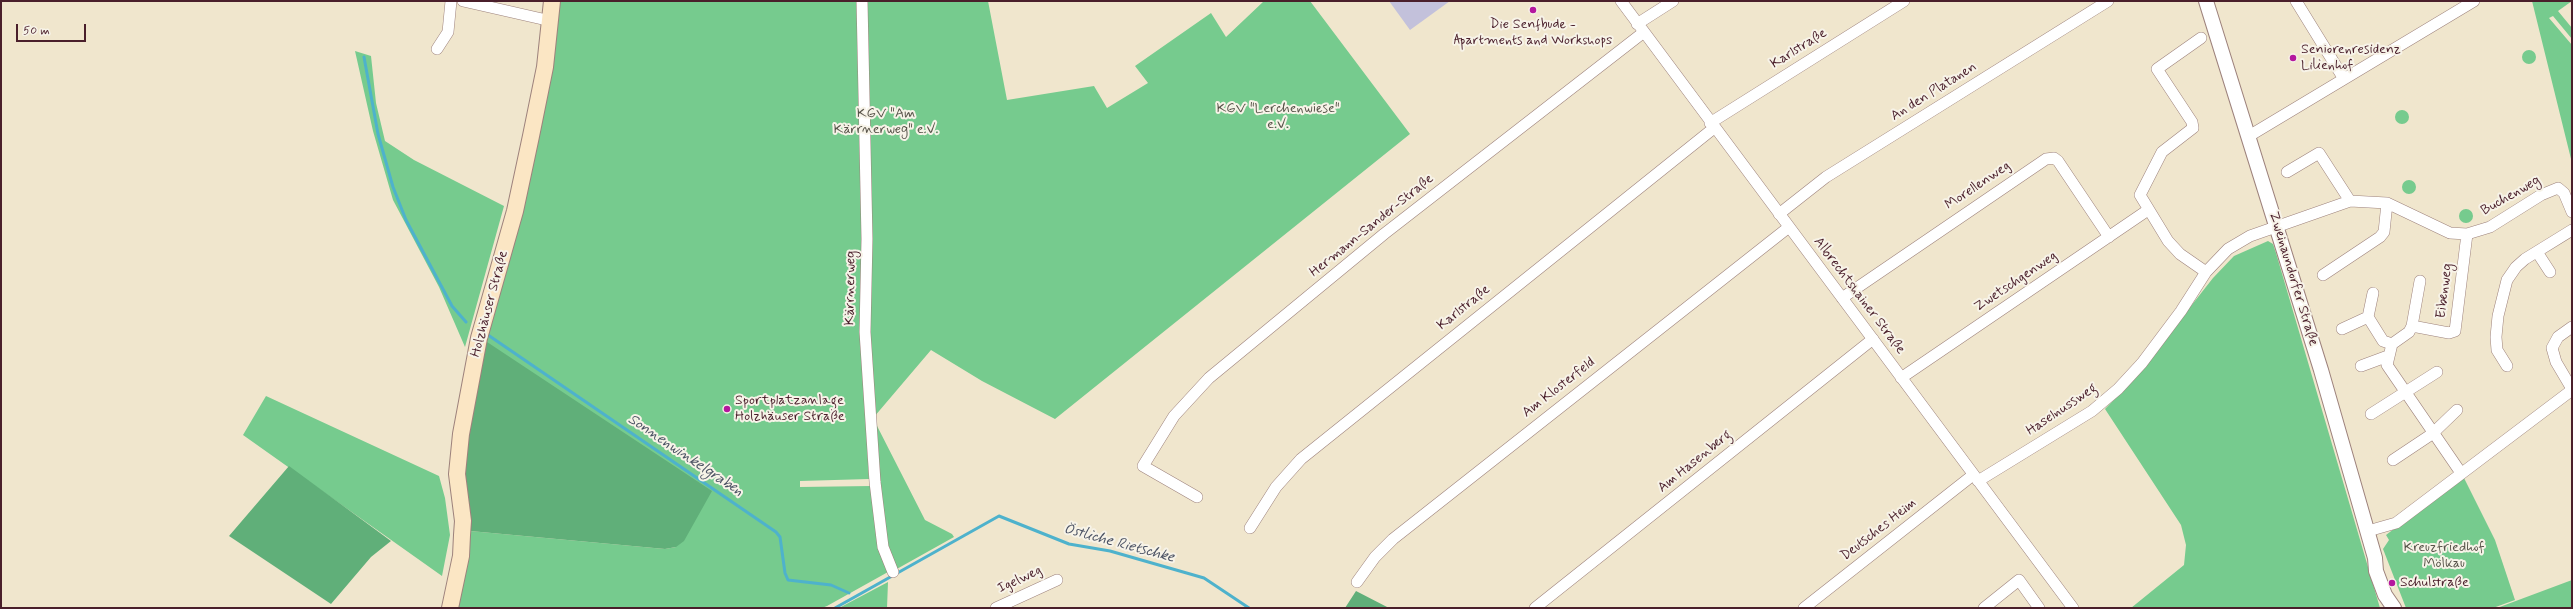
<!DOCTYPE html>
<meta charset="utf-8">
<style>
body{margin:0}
#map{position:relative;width:2573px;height:609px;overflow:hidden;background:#f0e6cd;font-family:Mynerve,sans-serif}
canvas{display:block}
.frame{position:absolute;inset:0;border:2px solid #4a1f2b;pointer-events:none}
.scale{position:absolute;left:16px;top:24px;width:70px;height:18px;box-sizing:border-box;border:2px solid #4a1f2b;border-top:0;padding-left:5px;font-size:12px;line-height:14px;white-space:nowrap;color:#4a1f2b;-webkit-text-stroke:3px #f7f3e8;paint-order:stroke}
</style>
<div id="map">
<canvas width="2573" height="609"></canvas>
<div class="frame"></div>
<div class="scale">50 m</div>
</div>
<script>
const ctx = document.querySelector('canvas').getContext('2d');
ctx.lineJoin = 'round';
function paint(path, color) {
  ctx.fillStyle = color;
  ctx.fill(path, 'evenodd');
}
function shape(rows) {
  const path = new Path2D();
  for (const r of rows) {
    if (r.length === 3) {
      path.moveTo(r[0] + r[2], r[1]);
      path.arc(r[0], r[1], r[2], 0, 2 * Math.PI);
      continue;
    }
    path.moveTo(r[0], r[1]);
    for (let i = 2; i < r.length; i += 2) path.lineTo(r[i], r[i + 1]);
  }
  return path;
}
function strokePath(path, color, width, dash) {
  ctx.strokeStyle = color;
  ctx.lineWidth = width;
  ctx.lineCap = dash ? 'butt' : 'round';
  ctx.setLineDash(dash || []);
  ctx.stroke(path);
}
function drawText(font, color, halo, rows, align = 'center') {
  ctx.font = font + ' Mynerve,sans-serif';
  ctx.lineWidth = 4;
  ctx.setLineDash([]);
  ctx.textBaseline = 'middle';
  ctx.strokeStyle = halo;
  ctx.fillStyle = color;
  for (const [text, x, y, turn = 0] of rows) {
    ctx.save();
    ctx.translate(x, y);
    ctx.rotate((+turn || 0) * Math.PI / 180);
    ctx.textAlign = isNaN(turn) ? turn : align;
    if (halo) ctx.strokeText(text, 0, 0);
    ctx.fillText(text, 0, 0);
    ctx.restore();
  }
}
paint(shape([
 [1389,1,1450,1,1410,30]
]), '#c3c1db');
paint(shape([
 [558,1,988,1,1007,100,1094,86,1107,108,1148,83,1135,66,1211,13,1226,37,1264,1,1310,1,1410,134,1055,419,982,381,931,350,874,417,869,330,868,242,861,243,861,332,869,479,800,481,800,487,871,486,888,572,827,606,822,608,458,608,470,531,665,549,676,547,484,340],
 [2532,1,2572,1,2558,11,2572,28,2572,39,2553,16,2549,18,2572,45,2572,163],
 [2529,57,7],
 [355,51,371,56,376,103,385,141,414,160,504,206,465,347,439,287,393,200,373,131],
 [2402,117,7],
 [2409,187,7],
 [2466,216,7],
 [2268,241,2273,244,2276,253,2380,608,2131,608,2184,565,2186,545,2181,525,2105,409,2132,381,2213,278,2234,256],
 [266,396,439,476,445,498,450,535,442,576,243,435],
 [874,420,925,520,952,534,954,537,895,570,887,549],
 [2463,476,2495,540,2515,600,2493,608,2406,608,2383,549,2389,540,2386,535],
 [2572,580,2572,608,2497,608],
 [888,582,887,608,839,608]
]), '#76cb8e');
paint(shape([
 [484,340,712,491,684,541,676,547,665,549,470,531,463,473,467,428],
 [289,466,391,541,371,557,331,604,229,536],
 [1356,591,1389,608,1345,608]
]), '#60af79');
strokePath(shape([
 [364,57,378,134,393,187,406,220,452,306,466,322],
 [488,335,776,532,780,537,785,573,788,580,831,585,849,593],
 [835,608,999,516,1069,544,1110,551,1204,578,1249,608]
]), '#4eb2cc', 3);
const minor = shape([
 [463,1,551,21],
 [862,1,867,239,865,332,875,482,883,547,893,572],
 [1621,1,2073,608],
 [2296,1,2344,79],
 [1637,24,1673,1],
 [2201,38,2157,69,2192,122,2193,128,2162,152,2140,195,2168,241,2180,254,2206,272],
 [437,49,448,32,451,1],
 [1710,123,1904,1],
 [2249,136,2474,1],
 [2287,172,2319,153,2350,201],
 [1779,214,1826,177,2108,1],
 [2537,252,2550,272],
 [2323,275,2380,237,2384,232,2387,203],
 [2373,293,2368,317,2383,341,2392,344],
 [1842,298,2046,159,2054,158,2058,161,2109,237],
 [2412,326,2420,281],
 [2572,327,2558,337,2552,348,2556,362,2572,389],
 [2342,329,2368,317],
 [2361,366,2388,356],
 [2507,366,2497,350,2496,337,2498,316,2507,280,2516,267,2525,259,2572,230],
 [1901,378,2148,210],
 [2371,414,2437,372],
 [2393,460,2432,434,2457,410],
 [2461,473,2387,365,2392,344,2409,332,2412,326,2449,333,2455,331,2467,234],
 [1978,481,2092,411,2118,389,2142,363,2181,311,2206,272,2228,249,2250,236,2350,201,2387,203,2450,233,2467,234,2490,227,2541,195,2558,188,2564,193,2572,212],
 [1197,497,1143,466,1174,416,1209,378,1384,234,1644,32],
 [1250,528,1276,487,1301,459,1714,128],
 [2368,531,2396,523,2572,390],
 [1357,582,1375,557,1393,539,1789,227],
 [996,608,1057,580],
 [1535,608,1873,339],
 [1804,608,1973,475],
 [1984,608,2019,580,2039,608]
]);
const tertiary = shape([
 [2206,1,2321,370,2375,558,2376,571,2385,595,2394,608]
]);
const secondary = shape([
 [450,608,461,556,462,535,463,521,457,474,461,434,479,338,515,211,531,136,545,67,552,1]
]);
strokePath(minor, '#9d827c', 12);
strokePath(tertiary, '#9d827c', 16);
strokePath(secondary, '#9d827c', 18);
strokePath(minor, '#fff', 11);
strokePath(tertiary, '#fff', 14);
strokePath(secondary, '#fbe6c4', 16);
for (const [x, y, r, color] of [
 [1533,10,4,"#b5179e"],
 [2293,58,4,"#b5179e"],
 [727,409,4,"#b5179e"],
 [2392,583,4,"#b5179e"]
]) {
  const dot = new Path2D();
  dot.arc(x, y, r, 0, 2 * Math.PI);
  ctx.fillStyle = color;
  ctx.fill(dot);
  strokePath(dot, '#f7f3e8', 1.5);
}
drawText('14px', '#4a1f2b', '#f7f3e8', [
 ["Die Senfbude -",1533,25,"center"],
 ["Apartments and Workshops",1533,41,"center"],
 ["Seniorenresidenz",2301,50],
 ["Lilienhof",2301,66],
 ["Sportplatzanlage",735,401],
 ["Holzhäuser Straße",735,417],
 ["Schulstraße",2400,583]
], 'left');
drawText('14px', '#4a1f2b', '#f7f3e8', [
 ["Karlstraße",1799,49,-32],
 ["An den Platanen",1934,92,-32],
 ["Morellenweg",1978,186,-34],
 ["Buchenweg",2511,196,-30],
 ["Hermann-Sander-Straße",1372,226,-39],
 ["Zweinaundorfer Straße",2293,279,73],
 ["Zwetschgenweg",2016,282,-34],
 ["Kärrnerweg",851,288,-89],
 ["Eibenweg",2445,291,-83],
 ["Albrechtshainer Straße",1859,296,53],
 ["Holzhäuser Straße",490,304,-75],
 ["Karlstraße",1464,308,-39],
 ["Am Klosterfeld",1559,388,-38],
 ["Haselnussweg",2062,410,-34],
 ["Am Hasenberg",1695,462,-39],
 ["Deutsches Heim",1879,530,-38],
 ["Igelweg",1020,580,-25]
]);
drawText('14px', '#575349', '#f7f3e8', [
 ["KGV \"Lerchenwiese\"",1278,109],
 ["e.V.",1278,125],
 ["KGV \"Am",886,114],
 ["Kärrnerweg\" e.V.",886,130],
 ["Kreuzfriedhof",2444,548],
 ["Mölkau",2444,564]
]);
drawText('italic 15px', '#4b5263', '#f7f3e8', [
 ["Sonnenwinkelgraben",685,456,34],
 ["Östliche Rietschke",1119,544,15]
]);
</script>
